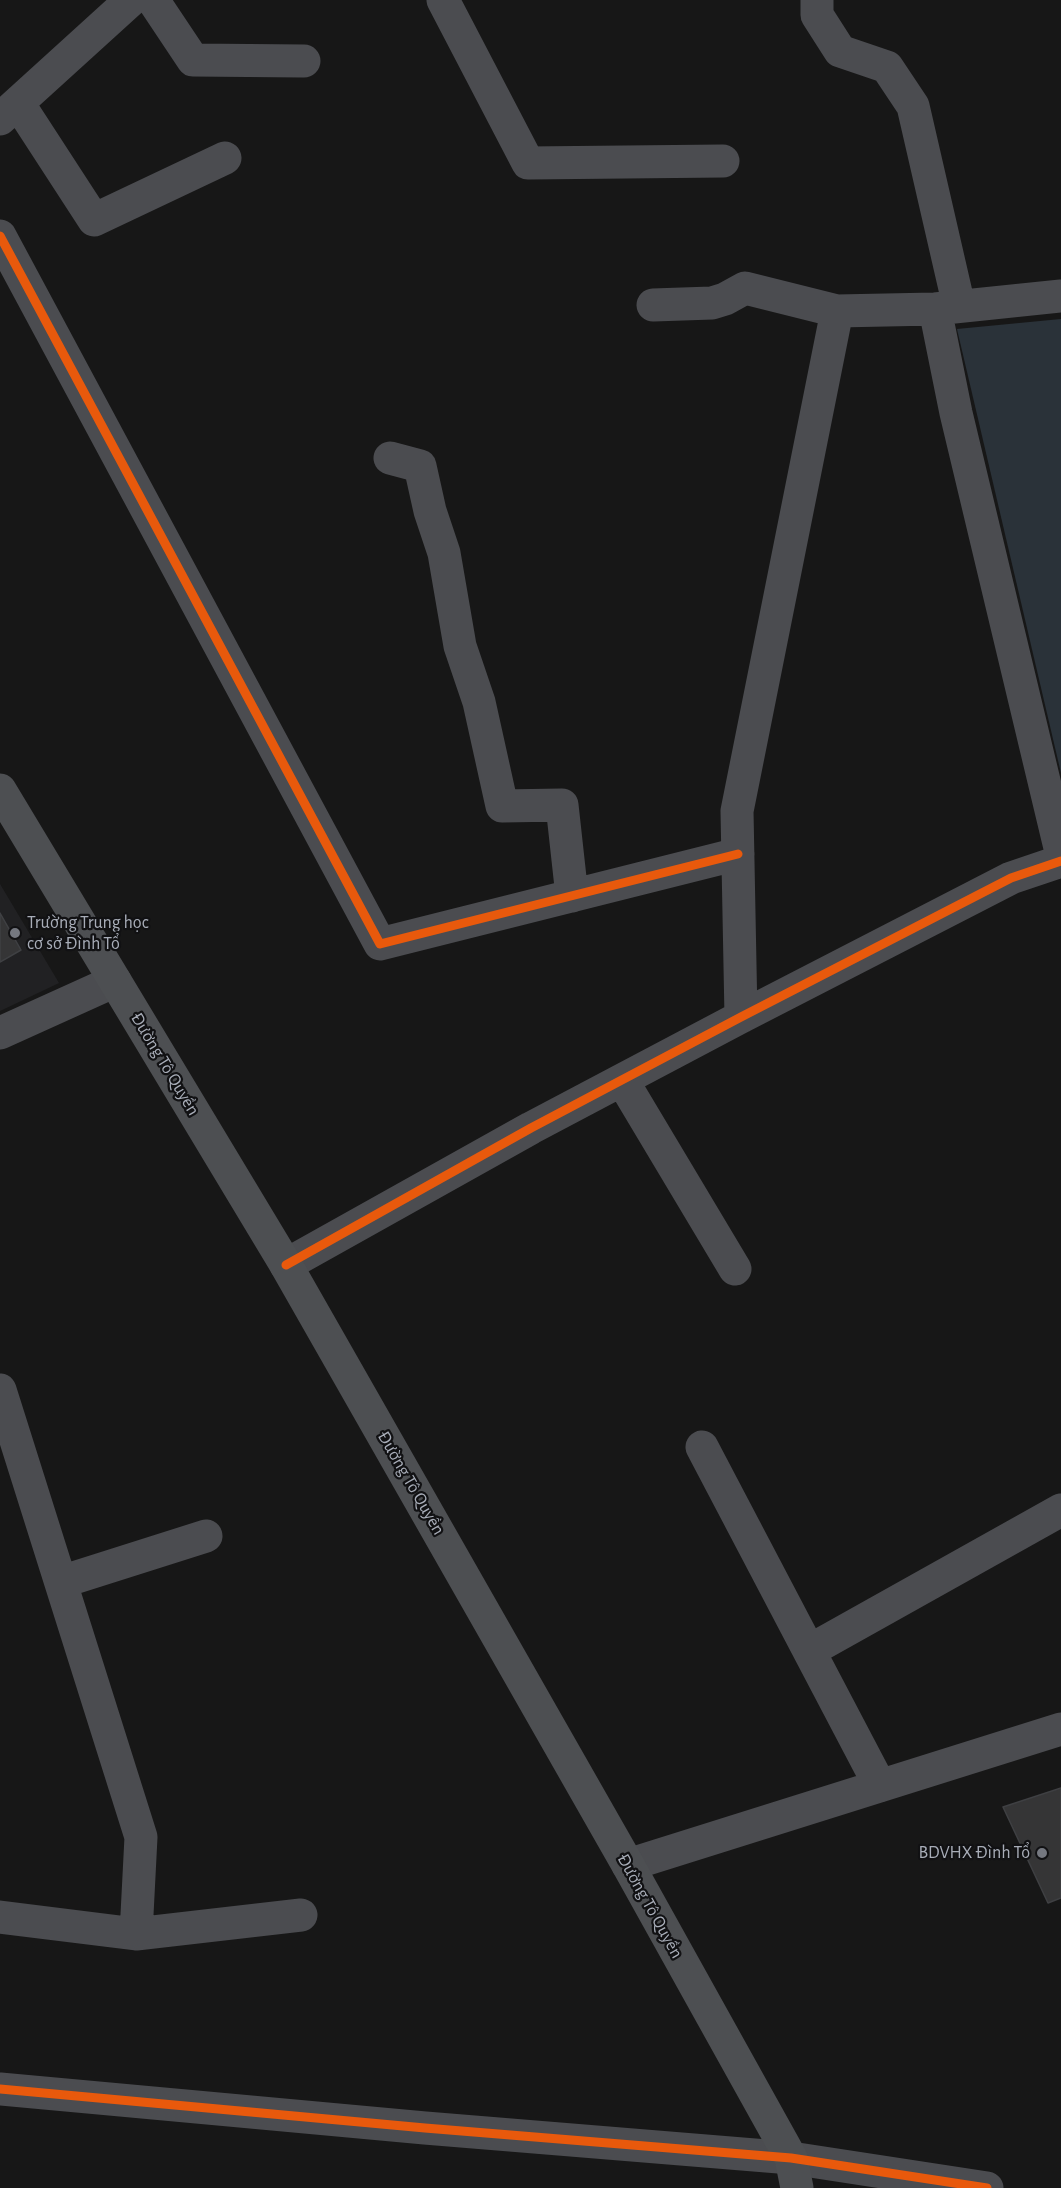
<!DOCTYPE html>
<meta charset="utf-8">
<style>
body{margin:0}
canvas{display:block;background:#171717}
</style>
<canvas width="1061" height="2188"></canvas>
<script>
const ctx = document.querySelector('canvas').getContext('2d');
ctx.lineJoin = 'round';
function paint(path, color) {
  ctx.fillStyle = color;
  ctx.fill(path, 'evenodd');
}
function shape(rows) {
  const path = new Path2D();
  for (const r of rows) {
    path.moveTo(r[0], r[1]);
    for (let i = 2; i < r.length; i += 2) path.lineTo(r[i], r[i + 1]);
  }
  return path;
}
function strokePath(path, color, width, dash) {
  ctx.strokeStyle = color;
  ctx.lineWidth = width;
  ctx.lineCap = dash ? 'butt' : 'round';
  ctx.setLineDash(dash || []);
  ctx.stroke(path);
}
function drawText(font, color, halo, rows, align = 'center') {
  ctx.font = font + ' "Alegreya Sans",sans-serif';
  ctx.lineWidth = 4.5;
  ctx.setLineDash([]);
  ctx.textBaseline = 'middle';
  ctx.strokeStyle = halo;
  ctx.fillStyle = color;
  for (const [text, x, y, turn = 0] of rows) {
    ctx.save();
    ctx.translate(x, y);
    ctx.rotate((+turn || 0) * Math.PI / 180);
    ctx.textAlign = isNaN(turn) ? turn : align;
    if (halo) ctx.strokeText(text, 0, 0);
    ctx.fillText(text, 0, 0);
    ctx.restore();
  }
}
paint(shape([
 [0,884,59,983,0,1011]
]), '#212123');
paint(shape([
 [1061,319,1061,773,957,329]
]), '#2a3239');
const building = shape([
 [0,913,21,950,0,962,0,913],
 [1061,1788,1061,1898,1048,1903,1003,1807,1061,1788]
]);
paint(building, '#353536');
strokePath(building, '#3f4043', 1.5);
strokePath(shape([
 [153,0,193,60,304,61],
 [443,0,528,163,723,161],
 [817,0,817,15,840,51,887,67,913,106,959,306],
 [18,103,94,220,225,158],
 [0,119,131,0],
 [0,236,380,944,738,854],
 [653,305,712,303,725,299,745,288,837,311,935,309,1061,296],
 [935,309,956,413,1061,852],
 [390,458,420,466,430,511,444,553,460,646,479,702,502,806,562,805,572,896],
 [741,1017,737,811,837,311],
 [0,1033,115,981],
 [622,1080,735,1269],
 [286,1265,531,1128,741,1017,1011,878,1061,861],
 [0,1390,141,1837,136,1934],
 [702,1447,880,1786],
 [61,1582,206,1536],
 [809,1651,1061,1510],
 [628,1865,1061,1729],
 [0,1917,136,1934,301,1915],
 [0,2089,425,2128,791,2158,987,2188]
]), '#4b4c50', 33);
strokePath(shape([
 [0,790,286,1265,628,1865,791,2158,797,2188]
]), '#4d4f52', 33);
strokePath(shape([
 [0,236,380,944,738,854],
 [286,1265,531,1128,741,1017,1011,878,1061,861],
 [0,2089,425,2128,791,2158,987,2188]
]), '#e8590c', 9);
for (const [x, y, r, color] of [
 [15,933,6,"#757880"],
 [1042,1853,6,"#757880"]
]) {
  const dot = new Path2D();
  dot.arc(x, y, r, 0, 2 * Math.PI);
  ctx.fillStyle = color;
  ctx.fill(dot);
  strokePath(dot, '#111113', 2);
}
drawText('18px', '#a8adb8', '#111113', [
 ["Trường Trung học",27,923],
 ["cơ sở Đình Tổ",27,944],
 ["BDVHX Đình Tổ",1030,1853,"right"]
], 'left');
drawText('18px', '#a8adb8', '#111113', [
 ["Đường Tô Quyền",165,1064,59],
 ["Đường Tô Quyền",411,1483,60],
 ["Đường Tô Quyền",650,1906,61]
]);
</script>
